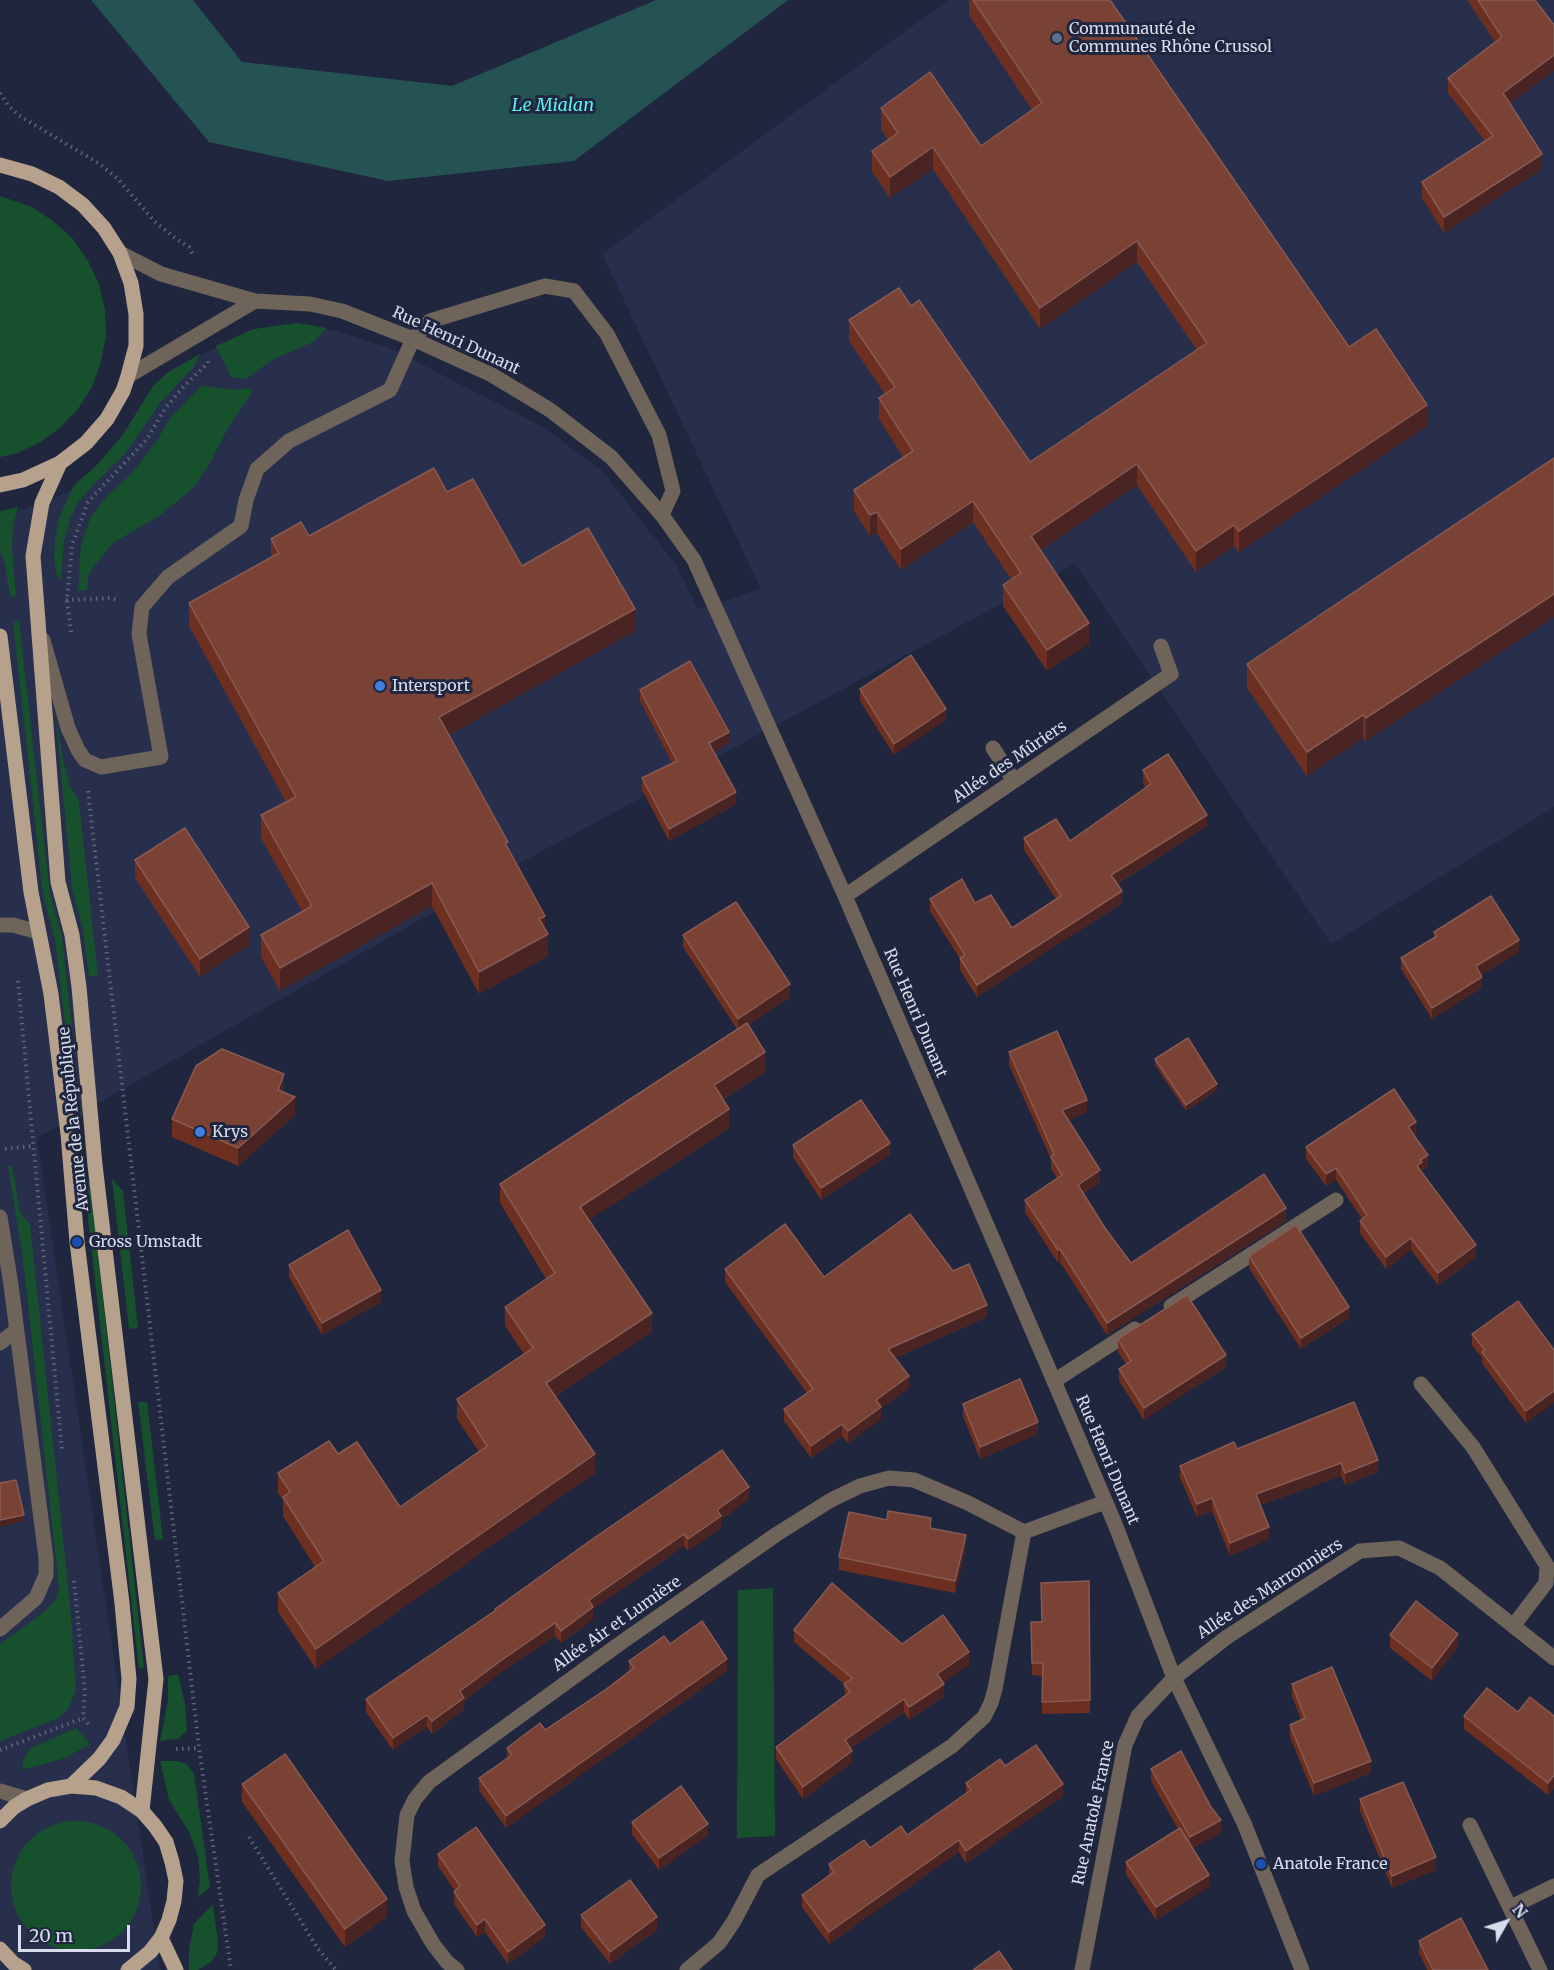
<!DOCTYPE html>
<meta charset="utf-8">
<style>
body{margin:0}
#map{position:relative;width:1554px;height:1970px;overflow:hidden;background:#1f263e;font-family:Merriweather,serif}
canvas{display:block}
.north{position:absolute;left:1476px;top:1892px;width:60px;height:60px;-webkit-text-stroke:4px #1f263e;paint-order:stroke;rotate:51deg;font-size:16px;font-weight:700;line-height:24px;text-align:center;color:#d8dded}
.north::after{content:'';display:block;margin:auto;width:21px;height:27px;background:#d8dded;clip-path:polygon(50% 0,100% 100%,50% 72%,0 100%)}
.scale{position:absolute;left:18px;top:1925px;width:112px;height:27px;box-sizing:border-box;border:3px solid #d8dded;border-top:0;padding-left:8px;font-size:18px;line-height:21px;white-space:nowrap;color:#d8dded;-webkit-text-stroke:4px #1f263e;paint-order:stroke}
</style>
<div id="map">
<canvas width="1554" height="1970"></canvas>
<div class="north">N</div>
<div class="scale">20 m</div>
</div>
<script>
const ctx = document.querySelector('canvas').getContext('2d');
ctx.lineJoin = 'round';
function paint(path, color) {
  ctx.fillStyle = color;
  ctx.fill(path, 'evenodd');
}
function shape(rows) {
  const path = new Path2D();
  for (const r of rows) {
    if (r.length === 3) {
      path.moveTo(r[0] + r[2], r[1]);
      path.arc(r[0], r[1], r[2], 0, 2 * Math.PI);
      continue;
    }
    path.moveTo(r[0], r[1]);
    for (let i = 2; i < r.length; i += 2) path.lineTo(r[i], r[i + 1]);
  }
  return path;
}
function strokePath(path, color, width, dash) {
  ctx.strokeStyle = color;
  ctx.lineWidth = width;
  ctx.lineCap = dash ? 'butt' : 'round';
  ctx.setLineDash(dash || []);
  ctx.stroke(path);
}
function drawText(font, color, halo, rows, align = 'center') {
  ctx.font = font + ' Merriweather,serif';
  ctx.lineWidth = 6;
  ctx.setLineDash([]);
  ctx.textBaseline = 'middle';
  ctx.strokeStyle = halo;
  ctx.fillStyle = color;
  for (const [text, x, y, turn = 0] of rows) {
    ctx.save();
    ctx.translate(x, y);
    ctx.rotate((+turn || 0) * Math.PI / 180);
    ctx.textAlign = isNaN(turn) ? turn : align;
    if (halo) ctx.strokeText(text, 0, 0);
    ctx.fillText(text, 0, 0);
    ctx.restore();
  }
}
paint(shape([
 [948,0,1554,0,1554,807,1331,944,1075,564,511,868,37,1138,160,1970,0,1970,0,514,23,509,69,492,100,466,122,436,184,364,233,339,293,326,334,330,390,348,545,428,603,472,677,566,698,609,761,589,602,254]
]), '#272f4d');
paint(shape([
 [0,196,32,207,53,221,73,239,88,261,99,284,105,310,106,336,101,362,92,387,78,409,60,428,39,443,15,454,0,457],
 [297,323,327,328,313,342,272,360,249,377,243,379,231,377,216,346,254,329],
 [200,354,193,368,160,403,126,453,93,485,77,504,71,516,64,541,61,577,58,579,54,561,55,539,60,516,74,485,96,466,122,436,153,386,167,373],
 [201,386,238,390,249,388,253,391,228,428,209,465,194,487,162,514,113,543,94,566,88,577,87,590,78,591,81,545,91,516,108,495,133,472,156,442,171,417],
 [18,507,13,526,12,548,16,596,10,597,5,565,0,550,0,511],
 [19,621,50,894,62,936,82,1117,76,1118,55,940,43,896,13,622],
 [55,710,63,759,70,786,79,801,98,976,89,977,83,930,72,889],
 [8,1166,12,1166,20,1212,30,1224,70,1604,76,1690,68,1709,59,1718,0,1741,0,1644,44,1612,56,1599,59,1588,23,1259],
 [112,1179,123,1191,138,1328,129,1329],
 [90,1182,144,1668,139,1669,84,1183],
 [138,1402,147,1402,163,1539,155,1540],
 [773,1588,775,1836,737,1838,738,1590],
 [178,1674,185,1704,187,1731,178,1739,160,1741,168,1700,168,1676],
 [76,1728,90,1744,65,1758,22,1770,24,1758,31,1748],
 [160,1761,176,1761,187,1764,194,1774,210,1887,198,1897,200,1880,198,1856,189,1832,169,1800],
 [76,1886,65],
 [213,1904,218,1943,217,1953,211,1962,198,1970,189,1970,189,1949,194,1924]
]), '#16502c');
paint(shape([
 [91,0,193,0,242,62,452,86,656,0,788,0,574,161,388,181,209,142]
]), '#255354');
strokePath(shape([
 [0,93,8,105,18,115,100,164,118,179,154,221,175,238,189,247,193,255],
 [66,600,110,598,118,600],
 [71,632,67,600,72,545,88,502,147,439,166,407,184,386,208,363,208,359],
 [88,791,199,1748,231,1970],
 [18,981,62,1451],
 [5,1149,34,1146],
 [74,1581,85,1691,83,1718,90,1726],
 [176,1749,199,1748],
 [0,1750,83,1718],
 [249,1837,318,1949,336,1970]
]), '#5f657a', 4, [1.5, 4.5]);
strokePath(shape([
 [43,640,68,728,78,750,85,760,101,767,161,757,139,634,142,607,168,577,241,526,246,500,257,469,289,441,390,390,413,339,430,321,545,286,574,291,607,334,659,435,673,491,662,515],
 [0,925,13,925,38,932],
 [0,1217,11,1285,46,1558,46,1575,36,1598,0,1629],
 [1171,1306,1336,1200],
 [0,1343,15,1331],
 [1054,1381,1135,1329],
 [0,1791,27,1799]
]), '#6f645a', 15);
strokePath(shape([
 [120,253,161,274,255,301,310,304,342,311,413,339,492,375,550,410,611,457,662,515,694,560,845,896,1054,1381,1115,1524,1174,1678,1244,1823,1302,1970],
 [128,376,255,301],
 [993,748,1014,781],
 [845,896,1171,674,1161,646],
 [1421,1384,1473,1447,1547,1566,1546,1583,1513,1626],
 [1470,1825,1540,1970],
 [1511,1907,1554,1886],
 [457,1970,447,1962,433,1944,414,1911,406,1887,402,1861,407,1815,415,1799,429,1782,622,1642,777,1534,831,1500,860,1486,889,1478,914,1480,968,1503,1024,1532,1105,1502],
 [687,1970,719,1943,734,1921,758,1875,952,1746,984,1717,991,1703,995,1689,1024,1532],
 [1082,1970,1125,1745,1138,1716,1174,1678,1227,1637,1360,1551,1399,1548,1440,1568,1554,1658]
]), '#6f645a', 15);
strokePath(shape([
 [0,165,32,174,59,187,83,205,104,228,120,253,131,283,136,314,136,346,128,376,123,391,107,419,86,443,60,463,23,480,0,485],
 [60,463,42,503,33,556,58,882,72,935,79,987,95,1165,156,1679,142,1811],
 [0,636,31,892,51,994,68,1134,77,1242,122,1603,129,1679,127,1707,113,1740,99,1759,71,1786],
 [0,1821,14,1807,27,1799,48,1790,71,1786,96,1788,121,1797,142,1811,155,1826,166,1842,172,1862,176,1881,174,1901,169,1920,161,1938,150,1952,128,1970],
 [161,1938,176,1970],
 [0,1949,13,1963,24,1970]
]), '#b6a18c', 15);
paint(shape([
 [969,0,1110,0,1349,347,1427,426,1239,552,1234,546,1196,572,1137,485,1041,550,1089,644,1047,671,1003,606,1003,585,1011,579,973,522,901,570,877,533,870,536,854,511,854,490,903,457,879,419,879,398,885,394,849,341,849,320,911,306,1030,462,1197,350,1137,262,1040,329,933,169,890,198,872,172,872,151,888,140,881,129,881,108,981,146,1032,110,969,15],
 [1467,0,1535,0,1509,104,1542,169,1444,233,1422,198,1422,182,1485,141,1448,93,1448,78,1495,42],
 [1554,458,1554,617,1366,741,1363,738,1307,776,1247,688,1247,664],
 [447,492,522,566,635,631,449,735,508,848,545,928,548,956,479,994,432,906,280,991,261,957,261,935,302,911,261,838,261,815,286,802,189,626,189,603,271,558,271,539,309,536],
 [860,689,946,720,894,755,860,701],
 [640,690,729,743,714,752,736,804,669,841,642,790,642,778,672,763,640,701],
 [1143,770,1207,826,1117,884,1122,903,977,997,960,970,960,959,930,911,930,899,975,903,1012,928,1056,899,1024,850,1024,838,1070,841,1146,788,1143,782],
 [135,860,249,945,200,977,135,878],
 [1434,932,1519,952,1481,975,1482,988,1432,1019,1401,969,1401,958,1434,938],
 [683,935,790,997,748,1025,765,1072,723,1099,729,1128,589,1220,652,1332,556,1396,595,1473,316,1669,278,1612,278,1593,315,1567,283,1516,283,1500,278,1493,278,1473,338,1454,400,1507,479,1452,457,1419,457,1399,524,1354,505,1326,505,1307,546,1279,500,1203,500,1184,737,1029,683,947],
 [1009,1052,1087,1112,1068,1120,1100,1183,1084,1193,1105,1228,1131,1263,1286,1221,1107,1335,1060,1262,1058,1263,1025,1212,1025,1200,1057,1178,1051,1169,1051,1159,1009,1065],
 [1155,1059,1217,1090,1186,1111,1155,1065],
 [284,1093,295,1115,238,1166,172,1137,172,1119],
 [1416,1134,1413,1135,1428,1167,1422,1170,1422,1173,1476,1257,1438,1285,1411,1250,1386,1269,1360,1233,1360,1221,1362,1219,1336,1180,1326,1186,1306,1159,1306,1147],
 [793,1145,890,1155,821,1200,793,1157],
 [1249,1256,1349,1318,1301,1349,1249,1268],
 [289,1265,381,1302,322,1335,289,1277],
 [725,1269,824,1277,987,1317,895,1358,909,1388,881,1408,881,1419,848,1443,842,1436,811,1458,784,1421,784,1409,807,1393,725,1282],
 [1472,1334,1554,1350,1526,1423,1482,1363,1482,1358,1472,1345],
 [1118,1339,1226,1367,1144,1420,1119,1381,1119,1369,1126,1364,1118,1352],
 [1354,1402,1378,1472,1345,1485,1341,1476,1260,1505,1269,1539,1230,1556,1212,1511,1197,1517,1180,1478,1180,1466,1237,1449],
 [963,1404,1038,1434,980,1459,963,1416],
 [749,1499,721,1520,721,1528,688,1551,684,1546,593,1609,593,1619,561,1643,555,1636,499,1674,464,1701,464,1710,432,1734,427,1727,393,1750,366,1712,366,1699,495,1611,495,1609],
 [887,1520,931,1529,966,1547,955,1593,839,1570,839,1557],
 [1089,1581,1090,1713,1042,1714,1042,1676,1032,1675,1031,1634,1042,1622],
 [794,1630,902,1644,969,1665,943,1683,944,1696,909,1720,904,1712,850,1748,852,1763,803,1799,776,1759,776,1747,845,1696,844,1684,794,1642],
 [1390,1635,1458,1646,1432,1681,1390,1648],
 [670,1644,727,1671,506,1828,479,1790,479,1778,507,1758,507,1748,545,1730,605,1690,629,1672,629,1661],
 [1292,1684,1371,1773,1314,1796,1290,1737,1290,1725,1301,1720,1292,1696],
 [1518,1712,1554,1716,1554,1788,1548,1795,1464,1729,1464,1716],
 [1005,1766,1063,1796,966,1863,959,1852,829,1944,802,1907,802,1895,829,1876,829,1864,870,1848,907,1835,966,1794,966,1783],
 [1151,1769,1221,1833,1192,1848,1209,1887,1156,1920,1126,1874,1126,1862,1178,1829,1151,1781],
 [242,1784,387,1917,345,1947,242,1802],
 [1360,1799,1436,1870,1392,1888,1360,1811],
 [632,1822,708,1836,659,1870,632,1834],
 [438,1854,545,1937,508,1964,485,1932,477,1937,454,1904,455,1891,438,1866],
 [581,1915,657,1930,610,1964,581,1927],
 [1419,1941,1488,1970,1427,1970,1419,1953]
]), '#6d2f1f');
paint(shape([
 [1554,55,1554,71,1503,109,1503,93],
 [933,147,933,169,890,198,890,177],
 [1542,154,1542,169,1444,233,1444,217],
 [1137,241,1137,262,1040,329,1040,308],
 [1427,405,1427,426,1239,552,1239,531],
 [1137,464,1137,485,1031,557,1031,536],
 [973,501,973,522,901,570,901,549],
 [877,512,877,533,870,536,870,515],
 [1234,525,1234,546,1196,572,1196,551],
 [1554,594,1554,617,1366,741,1366,718],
 [635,609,635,631,439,740,439,717],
 [1089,623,1089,644,1047,671,1047,650],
 [946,709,946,720,894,755,894,744],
 [1363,715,1363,738,1307,776,1307,752],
 [729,732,729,743,709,755,709,743],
 [736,792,736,804,669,841,669,829],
 [1207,815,1207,826,1111,887,1111,875],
 [432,883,432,906,280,991,280,968],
 [1122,891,1122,903,977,997,977,985],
 [545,916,545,935,548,934,548,956,479,994,479,972,539,919],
 [249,927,249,945,200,977,200,959],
 [1519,940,1519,952,1476,978,1476,966],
 [1482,977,1482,988,1432,1019,1432,1008],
 [790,984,790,997,738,1031,738,1019],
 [765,1052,765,1072,714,1105,714,1085],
 [284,1074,284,1092,278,1108,278,1090],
 [1217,1084,1217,1090,1186,1111,1186,1105],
 [295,1097,295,1115,238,1166,238,1148],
 [1087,1100,1087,1112,1062,1123,1062,1110],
 [729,1109,729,1128,580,1226,580,1207],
 [1416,1122,1416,1134,1408,1139,1408,1127],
 [890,1143,890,1155,821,1200,821,1188],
 [1428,1155,1428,1167,1422,1170,1422,1174,1417,1166,1420,1160],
 [1336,1168,1336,1180,1326,1186,1326,1174],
 [1100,1170,1100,1183,1078,1197,1078,1185],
 [1286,1208,1286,1221,1107,1335,1107,1323],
 [1411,1238,1411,1250,1386,1269,1386,1257],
 [1476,1245,1476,1257,1438,1285,1438,1273],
 [1060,1249,1060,1262,1058,1263,1058,1250],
 [381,1290,381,1302,322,1335,322,1323],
 [987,1305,987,1317,888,1361,888,1349],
 [1349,1307,1349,1318,1301,1349,1301,1338],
 [652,1313,652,1332,546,1402,546,1383],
 [1226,1355,1226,1367,1144,1420,1144,1408],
 [909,1376,909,1388,881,1408,881,1419,848,1443,848,1431,876,1400],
 [1554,1391,1554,1403,1526,1423,1526,1411],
 [1038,1422,1038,1434,980,1459,980,1447],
 [842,1424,842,1436,811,1458,811,1446],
 [595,1454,595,1473,316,1669,316,1649],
 [1378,1460,1378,1472,1345,1485,1345,1473],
 [1341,1463,1341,1476,1256,1506,1256,1494],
 [749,1487,749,1499,721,1520,721,1528,688,1551,688,1539,717,1510],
 [1212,1498,1212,1511,1197,1517,1197,1504],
 [24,1515,24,1521,0,1527,0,1520],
 [1269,1527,1269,1539,1230,1556,1230,1543],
 [684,1534,684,1546,593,1609,593,1619,561,1643,561,1631,589,1600],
 [966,1535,966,1547,955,1593,955,1581],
 [555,1623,555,1636,499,1674,464,1701,464,1710,432,1734,432,1721,460,1691,499,1662],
 [1458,1634,1458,1646,1432,1681,1432,1668],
 [969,1652,969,1665,937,1687,937,1674],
 [727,1659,727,1671,506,1828,506,1816],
 [944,1684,944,1696,909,1720,909,1707],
 [904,1699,904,1712,845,1752,845,1740],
 [427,1715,427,1727,393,1750,393,1738],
 [852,1751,852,1763,803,1799,803,1787],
 [1371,1761,1371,1773,1314,1796,1314,1783],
 [1554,1775,1554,1788,1548,1795,1548,1783],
 [1063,1784,1063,1796,966,1863,966,1851],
 [1221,1820,1221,1833,1190,1850,1190,1837],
 [708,1824,708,1836,659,1870,659,1858],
 [959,1840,959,1852,829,1944,829,1932],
 [1436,1857,1436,1870,1392,1888,1392,1876],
 [1209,1875,1209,1887,1156,1920,1156,1907],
 [387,1899,387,1917,345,1947,345,1929],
 [657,1917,657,1930,610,1964,610,1952],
 [485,1919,485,1932,477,1937,477,1925],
 [545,1925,545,1937,508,1964,508,1952]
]), '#492422');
const building = shape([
 [973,0,1110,0,1349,347,1376,329,1427,405,1239,531,1234,525,1196,551,1137,464,1031,536,1089,623,1047,650,1003,585,1021,573,973,501,901,549,877,512,870,515,854,490,913,451,879,398,895,387,849,320,899,288,911,306,919,300,1030,462,1207,343,1137,241,1040,308,933,147,890,177,872,151,898,133,881,108,930,72,981,146,1042,103,973,0],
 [1478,0,1535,0,1554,25,1554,55,1503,93,1542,154,1444,217,1422,182,1493,136,1448,78,1502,37,1478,0],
 [1554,458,1554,594,1366,718,1363,715,1307,752,1247,664,1554,458],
 [434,468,447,492,473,479,522,566,588,528,635,609,439,717,508,842,505,843,545,916,539,919,548,934,479,972,432,883,280,968,261,935,312,906,261,815,296,797,189,603,279,553,271,539,301,522,309,536,434,468],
 [911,655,946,709,894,744,860,689,911,655],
 [690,661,729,732,709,743,736,792,669,829,642,778,677,761,640,690,690,661],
 [1168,754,1207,815,1111,875,1122,891,977,985,960,958,965,955,930,899,962,879,975,903,991,895,1012,928,1061,896,1024,838,1056,819,1070,841,1151,784,1143,770,1168,754],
 [185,828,249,927,200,959,135,860,185,828],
 [1491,896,1519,940,1476,966,1482,977,1432,1008,1401,958,1437,936,1434,932,1491,896],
 [736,902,790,984,738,1019,683,935,736,902],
 [747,1023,765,1052,714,1085,729,1109,580,1207,652,1313,546,1383,595,1454,316,1649,278,1593,324,1561,283,1497,290,1492,278,1473,329,1441,338,1454,357,1442,400,1507,487,1446,457,1399,533,1348,505,1307,555,1273,500,1184,747,1023],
 [1057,1031,1087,1100,1062,1110,1100,1170,1078,1185,1105,1228,1131,1263,1264,1174,1286,1208,1107,1323,1060,1249,1058,1250,1025,1200,1062,1175,1051,1157,1054,1154,1009,1052,1057,1031],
 [1188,1038,1217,1084,1186,1105,1155,1059,1188,1038],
 [222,1049,284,1074,278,1090,295,1097,238,1148,172,1119,196,1066,222,1049],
 [1394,1089,1416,1122,1408,1127,1428,1155,1420,1160,1422,1162,1417,1166,1476,1245,1438,1273,1411,1238,1386,1257,1360,1221,1367,1215,1336,1168,1326,1174,1306,1147,1394,1089],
 [861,1100,890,1143,821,1188,793,1145,861,1100],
 [910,1214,953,1271,969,1264,987,1305,888,1349,909,1376,876,1400,881,1407,848,1431,842,1424,811,1446,784,1409,813,1389,725,1269,785,1224,824,1277,910,1214],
 [1296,1225,1349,1307,1301,1338,1249,1256,1296,1225],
 [348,1230,381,1290,322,1323,289,1265,348,1230],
 [1187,1295,1226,1355,1144,1408,1119,1369,1131,1361,1118,1339,1187,1295],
 [1518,1301,1554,1350,1554,1391,1526,1411,1482,1352,1485,1350,1472,1334,1518,1301],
 [1020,1379,1038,1422,980,1447,963,1404,1020,1379],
 [1354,1402,1378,1460,1345,1473,1341,1463,1256,1494,1269,1527,1230,1543,1212,1498,1197,1504,1180,1466,1234,1442,1237,1449,1354,1402],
 [722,1450,749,1487,717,1510,721,1516,688,1539,684,1534,589,1600,593,1607,561,1631,555,1623,499,1662,460,1691,464,1698,432,1721,427,1715,393,1738,366,1699,496,1610,495,1609,594,1538,722,1450],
 [16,1480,24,1515,0,1520,0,1483,16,1480],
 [888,1511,931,1518,930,1528,966,1535,955,1581,839,1557,849,1512,887,1520,888,1511],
 [1089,1581,1090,1700,1042,1702,1043,1663,1032,1663,1031,1622,1042,1622,1041,1583,1089,1581],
 [832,1583,902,1644,943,1615,969,1652,937,1674,944,1684,909,1707,904,1699,845,1740,852,1751,803,1787,776,1747,850,1692,844,1684,852,1678,794,1630,832,1583],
 [1416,1601,1458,1634,1432,1668,1390,1635,1416,1601],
 [702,1621,727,1659,506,1816,479,1778,512,1755,507,1748,540,1723,545,1730,605,1690,634,1668,629,1661,664,1636,670,1644,702,1621],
 [1332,1667,1371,1761,1314,1783,1290,1725,1305,1718,1292,1684,1332,1667],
 [1487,1688,1518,1712,1530,1697,1554,1716,1554,1775,1548,1783,1464,1716,1487,1688],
 [1036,1745,1063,1784,966,1851,959,1840,829,1932,802,1895,834,1872,829,1864,864,1840,870,1848,901,1826,907,1835,971,1790,966,1783,1000,1759,1005,1766,1036,1745],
 [1181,1751,1211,1807,1221,1820,1190,1837,1151,1769,1181,1751],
 [285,1754,387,1899,345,1929,242,1784,285,1754],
 [1403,1782,1436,1857,1392,1876,1360,1799,1403,1782],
 [681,1786,708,1824,659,1858,632,1822,681,1786],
 [476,1827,545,1925,508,1952,485,1919,477,1925,454,1892,460,1886,438,1854,476,1827],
 [1180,1828,1209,1875,1156,1907,1126,1862,1180,1828],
 [630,1880,657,1917,610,1952,581,1915,630,1880],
 [1461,1918,1488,1970,1433,1970,1419,1941,1461,1918],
 [999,1951,1012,1970,973,1970,999,1951]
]);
paint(building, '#794235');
strokePath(building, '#885a52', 1.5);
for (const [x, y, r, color] of [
 [1057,38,6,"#5c6f8a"],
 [380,686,6,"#3f7fe0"],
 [200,1132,6,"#3f7fe0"],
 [77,1242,6,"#1a4fb4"],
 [1261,1864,6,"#1a4fb4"]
]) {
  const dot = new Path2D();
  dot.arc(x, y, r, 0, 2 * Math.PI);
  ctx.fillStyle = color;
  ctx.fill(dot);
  strokePath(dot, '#1f263e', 2);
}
drawText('16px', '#d8dded', '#1f263e', [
 ["Communauté de",1069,29],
 ["Communes Rhône Crussol",1069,47],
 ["Intersport",392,686],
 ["Krys",212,1132],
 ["Gross Umstadt",89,1242],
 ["Anatole France",1273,1864]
], 'left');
drawText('16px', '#d8dded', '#1f263e', [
 ["Rue Henri Dunant",456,341,25],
 ["Allée des Mûriers",1010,762,-34],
 ["Rue Henri Dunant",915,1013,67],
 ["Avenue de la République",74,1119,-96],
 ["Rue Henri Dunant",1107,1460,67],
 ["Allée des Marronniers",1270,1589,-33],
 ["Allée Air et Lumière",617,1624,-35],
 ["Rue Anatole France",1094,1813,-78]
]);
drawText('italic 18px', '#5bf0f2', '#1f263e', [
 ["Le Mialan",553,106]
]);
</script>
